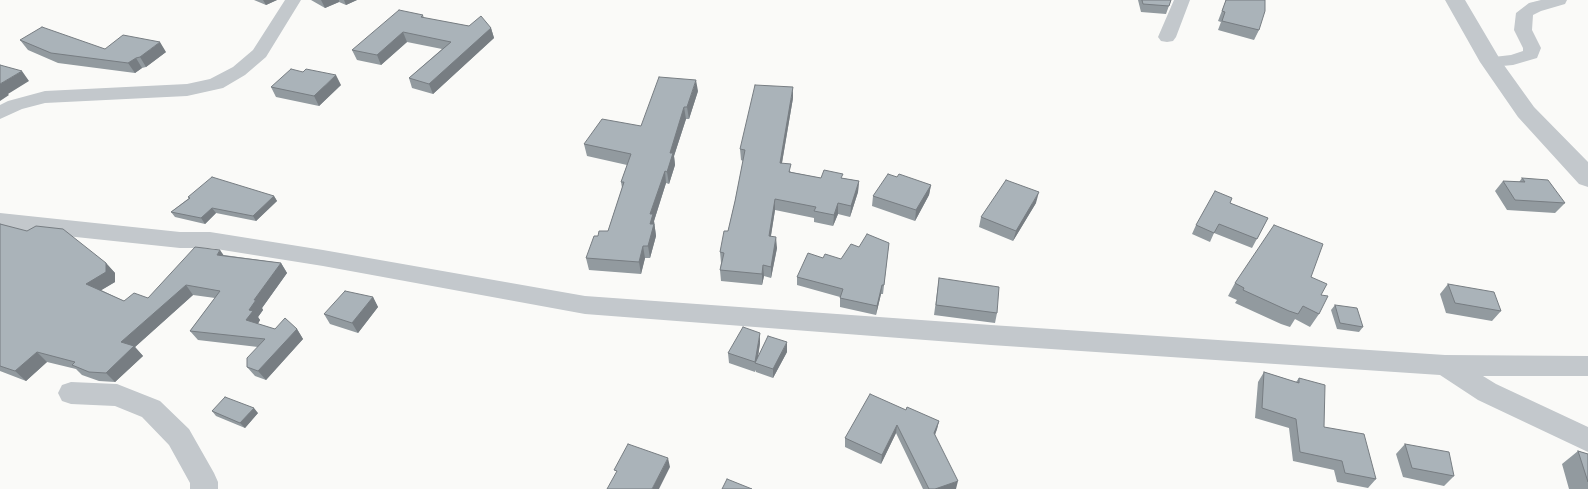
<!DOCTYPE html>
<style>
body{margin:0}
canvas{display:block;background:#fafaf8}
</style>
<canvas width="1588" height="489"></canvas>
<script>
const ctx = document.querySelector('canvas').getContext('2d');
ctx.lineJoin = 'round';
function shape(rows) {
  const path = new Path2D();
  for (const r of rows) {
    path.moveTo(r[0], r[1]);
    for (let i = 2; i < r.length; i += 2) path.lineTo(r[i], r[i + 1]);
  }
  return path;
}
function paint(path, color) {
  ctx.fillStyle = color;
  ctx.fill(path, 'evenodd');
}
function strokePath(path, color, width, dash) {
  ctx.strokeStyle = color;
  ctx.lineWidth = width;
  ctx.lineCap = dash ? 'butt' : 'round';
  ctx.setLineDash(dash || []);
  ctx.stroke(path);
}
paint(shape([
 [285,0,301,0,266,57,245,75,223,88,187,96,45,103,22,109,0,119,0,105,8,101,45,91,187,84,210,79,233,67,253,50,285,0],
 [1174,0,1190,0,1176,37,1173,41,1167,42,1161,41,1158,37,1174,0],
 [1541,0,1567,0,1565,4,1541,11,1533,15,1532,30,1541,48,1537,58,1513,65,1491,67,1485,66,1482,62,1485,58,1511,55,1523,51,1523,48,1514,30,1516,13,1529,3,1541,0],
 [0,213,180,232,210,232,323,250,585,296,991,325,1445,355,1588,356,1588,376,1483,376,1496,384,1588,427,1588,452,1478,400,1440,375,991,345,585,314,323,266,210,248,180,248,0,229,0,213],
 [71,382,117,384,160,401,189,429,214,473,218,482,218,489,190,489,190,483,169,445,142,417,115,406,71,404,62,401,58,393,62,385,71,382]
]), '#c3c8cc');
paint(shape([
 [1445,0,1465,0,1501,61,1534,107,1588,162,1588,187,1579,184,1518,117,1480,62,1445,0]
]), '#c3c8cc');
paint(shape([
 [254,0,277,0,266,5],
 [311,0,357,0,346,5,339,2,325,8],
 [1138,0,1171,0,1166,14,1141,12],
 [1226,0,1259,30,1254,40,1218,30,1221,22,1218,21],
 [423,15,424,18,469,26,491,28,494,38,433,94,412,88,409,78,442,49,407,42,381,65,357,60,352,50],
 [20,40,105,49,166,52,146,67,142,68,135,73,58,63,28,50],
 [341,85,319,106,276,97,271,87],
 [698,91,689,119,686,119,674,156,675,165,669,184,666,183,654,221,656,236,650,258,645,258,641,274,589,270,586,258,598,236,608,231,622,188,621,182,627,165,587,156,584,144,641,126],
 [793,98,782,163,791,172,821,178,842,178,859,181,858,192,850,217,838,214,833,226,814,222,814,218,775,210,771,236,777,248,771,278,764,276,762,285,721,281,720,270,721,263,720,252,728,231,735,201,743,161,741,160,740,149],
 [897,177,931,185,929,195,915,221,872,206,873,196],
 [1522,178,1565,203,1555,213,1507,210,1495,191,1503,181,1519,182],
 [274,196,277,201,256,221,216,213,205,224,175,217,171,212,189,198,188,197],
 [1036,203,1013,241,979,227,981,217],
 [1230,203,1268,218,1252,248,1214,233,1210,242,1192,234,1196,225],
 [0,224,106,263,115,273,115,282,101,290,124,301,148,298,224,255,281,263,287,273,262,308,263,310,258,317,260,320,258,324,275,329,297,329,303,339,266,380,255,376,247,367,258,347,198,340,190,331,215,298,193,295,135,347,143,356,115,382,99,381,82,375,76,369,47,362,26,381,0,371],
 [889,243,883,294,881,294,876,315,840,307,840,297,797,285,797,277,823,258,841,259,859,247],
 [1311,277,1321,295,1319,314,1310,327,1295,319,1290,327,1281,324,1235,303,1237,300,1228,296,1235,283],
 [939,278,997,313,995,323,934,315],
 [1448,284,1501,311,1492,321,1446,313,1440,294],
 [373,297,378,307,358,333,330,324,324,314],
 [1335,305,1363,327,1359,332,1337,329,1331,310],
 [760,343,758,357,787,352,773,378,756,372,756,370,755,372,729,363,728,353],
 [1264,372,1296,382,1299,378,1324,427,1376,479,1368,488,1337,482,1334,470,1293,461,1289,428,1255,418,1258,382],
 [906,410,939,421,937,429,935,435,956,489,923,489,896,433,881,464,845,447,845,438],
 [212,411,258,413,245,428,216,416],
 [1405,444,1454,476,1444,486,1403,477,1396,454],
 [1578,451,1588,454,1588,489,1569,489,1562,464]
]), '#929a9f');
paint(shape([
 [263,0,277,0,266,5],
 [321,0,339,0,339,2,325,8],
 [344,0,357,0,346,5],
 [491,28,494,38,433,94,429,84],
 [403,32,407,42,381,65,377,55],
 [160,42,166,52,146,67,140,57],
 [136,58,142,68,135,73,128,63],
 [22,71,29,81,8,94,9,95,0,101,0,84],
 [336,75,341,85,319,106,314,96],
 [696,80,698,91,689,119,687,107],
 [793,87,793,98,780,174,780,163],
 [684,107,686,119,674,156,675,165,669,184,667,172,670,153],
 [665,171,666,183,654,221,656,236,650,258,648,246,650,214],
 [859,181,858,192,850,217,851,206],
 [931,185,929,195,915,221,916,210],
 [1039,192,1036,203,1013,241,1016,231],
 [274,196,277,201,256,221,253,216],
 [775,199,775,210,769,247,769,236],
 [838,203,838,214,833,226,834,215],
 [212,208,216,213,205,224,201,218],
 [776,237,777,248,771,278,771,267],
 [643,246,645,258,641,274,639,262],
 [220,250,227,260,217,255],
 [106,263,115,273,115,282,95,294,86,284],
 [281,263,287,273,262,308,263,310,258,317,260,320,254,330,246,320,249,310,254,300],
 [763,265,764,276,762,285,762,274],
 [186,285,193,295,135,347,143,356,115,382,106,373,121,342],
 [882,285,881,294,876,315,877,306],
 [373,297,378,307,358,333,352,323],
 [297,329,303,339,266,380,258,371],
 [760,333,760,343,757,363,755,363,755,372,755,362],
 [787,342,787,352,773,378,773,369],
 [37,352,47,362,26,381,15,371],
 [254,408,258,413,245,428,240,423],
 [939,421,937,429,932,442,934,433],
 [897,425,896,433,881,464,882,455],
 [668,458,670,467,659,489,652,489],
 [958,481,956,489,935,489]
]), '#777d82');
const building = shape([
 [1142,0,1171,0,1169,6,1143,4,1142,0],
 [1226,0,1265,0,1265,11,1259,30,1222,21,1225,12,1222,11,1226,0],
 [399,10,423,15,421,17,469,26,481,16,491,28,429,84,409,78,451,42,403,32,377,55,352,50,399,10],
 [42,27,105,49,123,35,160,42,140,57,136,58,128,63,51,53,20,40,42,27],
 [0,65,22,71,0,84,0,65],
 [291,69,303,72,306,69,336,75,314,96,271,87,291,69],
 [659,77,696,80,687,107,684,107,670,153,673,153,667,172,665,171,650,214,653,214,650,224,654,224,648,246,643,246,639,262,586,258,594,236,598,236,599,231,608,231,624,182,621,182,631,154,584,144,602,119,641,126,659,77],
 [755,85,793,87,780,163,791,164,789,172,821,178,824,170,843,174,841,178,859,181,851,206,838,203,834,215,814,211,816,207,775,199,769,236,776,237,771,267,763,265,762,274,720,270,724,253,720,252,724,231,728,231,735,201,745,150,740,149,755,85],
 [888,174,897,177,899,174,931,185,916,210,873,196,888,174],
 [212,177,274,196,253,216,212,208,201,218,171,212,190,198,188,197,212,177],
 [1522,178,1548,180,1565,203,1515,200,1503,181,1525,182,1522,178],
 [1006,180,1039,192,1016,231,981,217,1006,180],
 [1215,191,1232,198,1230,203,1268,218,1257,239,1219,224,1214,233,1196,225,1215,191],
 [0,224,27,231,36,226,63,229,106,263,106,272,86,284,124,301,134,293,148,298,195,247,220,250,217,255,281,263,254,300,256,300,249,310,253,311,246,320,275,329,285,318,297,329,258,371,247,367,247,358,265,339,190,331,220,291,186,285,121,342,134,346,106,373,89,372,72,365,75,362,37,352,15,371,0,366,0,224],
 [1274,225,1323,244,1311,277,1327,284,1321,295,1328,296,1319,314,1303,306,1298,314,1289,311,1243,290,1244,288,1235,283,1274,225],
 [867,234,889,243,884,285,882,285,877,306,840,298,843,289,797,277,808,253,823,258,825,254,841,259,851,244,859,247,867,234],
 [939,278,999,287,997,313,936,305,939,278],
 [1448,284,1494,292,1501,311,1455,303,1448,284],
 [345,291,373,297,352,323,324,314,345,291],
 [1335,305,1357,308,1363,327,1340,323,1335,305],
 [743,327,760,333,755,362,728,353,743,327],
 [768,336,787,342,773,369,755,363,768,336],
 [1264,372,1299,383,1299,378,1325,385,1324,427,1364,434,1376,479,1345,473,1342,461,1300,452,1296,419,1262,408,1264,372],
 [870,394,906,410,907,407,939,421,934,433,958,481,935,489,929,489,897,425,882,455,845,438,870,394],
 [225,397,254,408,240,423,212,411,225,397],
 [628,444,668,458,652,489,607,489,617,471,614,470,628,444],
 [1405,444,1449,452,1454,476,1412,468,1405,444],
 [1578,451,1588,454,1588,482,1578,451],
 [727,479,752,489,722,489,727,479]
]);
paint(building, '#aab3b9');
strokePath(building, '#777d82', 1);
</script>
